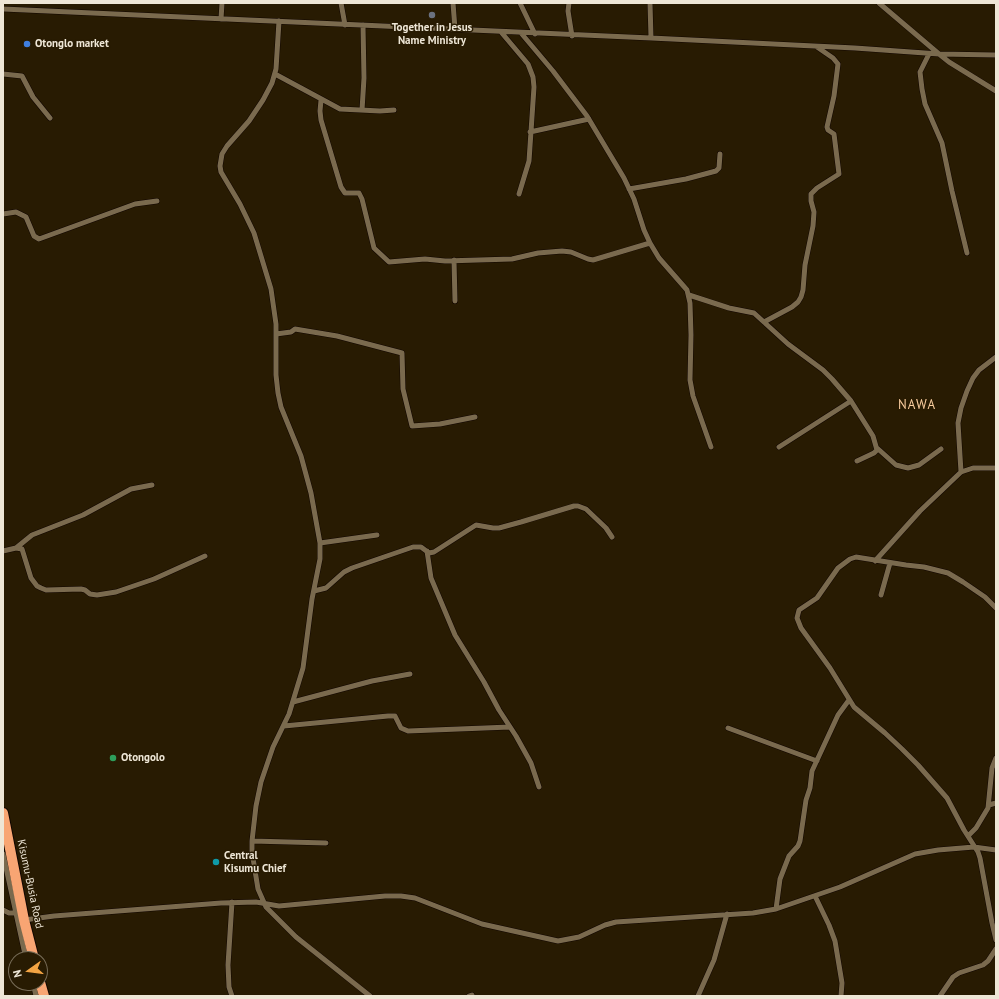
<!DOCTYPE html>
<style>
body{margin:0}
#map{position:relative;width:999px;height:999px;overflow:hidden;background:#281b02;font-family:"PT Sans",sans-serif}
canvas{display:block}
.frame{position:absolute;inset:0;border:4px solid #eee6d6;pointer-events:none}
.north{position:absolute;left:8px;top:951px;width:40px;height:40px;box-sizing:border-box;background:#281b02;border:1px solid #776c57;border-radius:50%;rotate:256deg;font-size:11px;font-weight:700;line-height:16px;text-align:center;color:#eee6d6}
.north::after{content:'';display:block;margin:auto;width:14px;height:18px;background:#f3a443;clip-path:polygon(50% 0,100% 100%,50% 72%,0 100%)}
</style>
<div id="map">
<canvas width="999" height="999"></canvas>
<div class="frame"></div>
<div class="north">N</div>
</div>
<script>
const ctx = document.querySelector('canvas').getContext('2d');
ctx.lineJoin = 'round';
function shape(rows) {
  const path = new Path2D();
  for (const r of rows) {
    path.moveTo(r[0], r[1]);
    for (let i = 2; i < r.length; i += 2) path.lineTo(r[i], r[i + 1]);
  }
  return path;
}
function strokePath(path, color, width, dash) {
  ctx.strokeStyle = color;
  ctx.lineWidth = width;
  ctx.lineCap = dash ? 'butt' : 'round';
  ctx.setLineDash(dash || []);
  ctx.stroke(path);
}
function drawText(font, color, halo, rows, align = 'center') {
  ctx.font = font + ' "PT Sans",sans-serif';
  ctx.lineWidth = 3;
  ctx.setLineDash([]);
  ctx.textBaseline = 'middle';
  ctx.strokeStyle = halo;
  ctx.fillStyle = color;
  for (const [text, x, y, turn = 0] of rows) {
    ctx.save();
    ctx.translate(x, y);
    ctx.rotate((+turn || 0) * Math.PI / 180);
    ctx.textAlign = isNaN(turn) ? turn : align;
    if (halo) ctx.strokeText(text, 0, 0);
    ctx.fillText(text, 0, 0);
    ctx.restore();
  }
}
const street = shape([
 [341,3,345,25],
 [453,3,455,29],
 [520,3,535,34],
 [569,3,568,11,572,36],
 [650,3,651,38],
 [879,3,939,54,996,55],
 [3,9,651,38,855,48,939,54,949,62,996,91],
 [221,19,222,3],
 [279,21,276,69,272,83,263,100,249,121,227,146,222,154,220,166,221,172,240,204,254,233,271,289,276,324,276,375,278,393,281,407,301,456,311,493,320,543,320,559,312,599,303,668,289,714,273,747,261,782,256,806,252,841,252,852,258,889,266,907,296,937,370,996],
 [501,32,528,64,533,77,534,87,529,161,519,194],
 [521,33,553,71,587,116,624,178,634,199,644,230,650,243,659,258,687,290,690,303,691,335,690,380,693,396,711,447],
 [929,54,920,72,922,89,925,104,942,143,952,191,967,253],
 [3,74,22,76,33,97,50,118],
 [275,74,340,109,380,111,394,110],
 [321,100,320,111,321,120,341,187,345,193,359,193,362,199,374,248,389,262,425,259,445,261,512,259,538,253,562,251,571,252,588,259,593,260,650,243],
 [362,110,364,78,363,25],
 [530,132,589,119],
 [629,189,686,179,716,171,719,168,720,154],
 [3,214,16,212,26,217,34,236,39,239,135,204,157,201],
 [454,260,455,301],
 [689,295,729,308,754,313,788,344,823,370,832,379,851,401,873,436,877,450,874,453,857,461],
 [764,322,792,307,798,302,801,297,803,290,805,265,813,226,814,212,811,201,811,194,817,188,839,174,834,134,828,130,827,127,834,96,838,64,833,58,817,47],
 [276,334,291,332,295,329,337,336,402,353,403,389,412,426,440,424,475,417],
 [779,447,851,401],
 [877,448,896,465,908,468,919,465,941,449],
 [961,472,958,423,961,408,967,391,973,378,979,370,996,357],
 [320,543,377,535],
 [16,548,32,535,83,515,131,489,152,485],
 [3,551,16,548,22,549,31,578,37,586,41,588,46,590,81,589,85,590,90,594,97,595,116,592,154,579,205,556],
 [427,551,431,578,455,635,484,682,499,710,516,736,531,763,539,787],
 [875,561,920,511,961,472,973,468,996,468],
 [314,591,326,588,344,572,352,568,413,547,421,547,429,553,434,552,476,525,493,528,499,528,521,522,574,506,578,506,586,509,606,528,612,537],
 [881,595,890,563],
 [996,608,985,597,963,582,948,573,924,567,906,565,856,557,850,559,838,568,817,598,799,610,797,618,801,628,830,668,854,707,885,733,902,749,918,765,947,798,964,830,978,852,980,858,992,923,996,940],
 [293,702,372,681,410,674],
 [284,726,388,716,395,716,401,728,408,731,510,727],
 [728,728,817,761],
 [989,805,996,803],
 [968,836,976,828,988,808,992,768,996,758],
 [252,841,326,843],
 [3,854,26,959],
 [815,896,829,925,835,941,842,983,841,996],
 [232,902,228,965,229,987,232,996],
 [776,909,780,879,789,856,798,846,800,841,806,800,810,788,812,771,838,715,849,700],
 [3,910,9,913,17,913],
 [24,920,54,916,221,903,256,902,279,906,385,896,401,896,415,898,482,924,558,941,579,937,605,925,616,922,753,913,776,909,840,887,915,854,938,850,974,847,996,850],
 [33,983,36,996],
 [469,996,472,995],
 [698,996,714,960,727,914],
 [940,996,953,977,959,973,983,965,988,961,996,949]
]);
const highway = shape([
 [3,813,24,920,34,959],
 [40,982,44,996]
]);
strokePath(street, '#110600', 6);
strokePath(highway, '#110600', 12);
strokePath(street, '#7a6a4e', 5);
strokePath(highway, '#f8a573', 10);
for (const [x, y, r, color] of [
 [432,15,4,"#6b7280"],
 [27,44,4,"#3f7fe0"],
 [113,758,4,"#2e9e5b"],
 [216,862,4,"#0f9aa8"]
]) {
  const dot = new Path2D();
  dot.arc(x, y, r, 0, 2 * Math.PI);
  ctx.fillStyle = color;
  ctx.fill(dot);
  strokePath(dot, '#281b02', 1.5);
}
drawText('bold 11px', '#eee6d6', '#281b02', [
 ["Together in Jesus",432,28,"center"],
 ["Name Ministry",432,41,"center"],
 ["Otonglo market",35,44],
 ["Otongolo",121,758],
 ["Central",224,856],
 ["Kisumu Chief",224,869]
], 'left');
drawText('11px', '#eee6d6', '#281b02', [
 ["Kisumu-Busia Road",30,884,78]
]);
ctx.letterSpacing = '1px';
drawText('13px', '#facd9e', '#281b02', [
 ["NAWA",917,405]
]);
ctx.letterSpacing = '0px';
</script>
